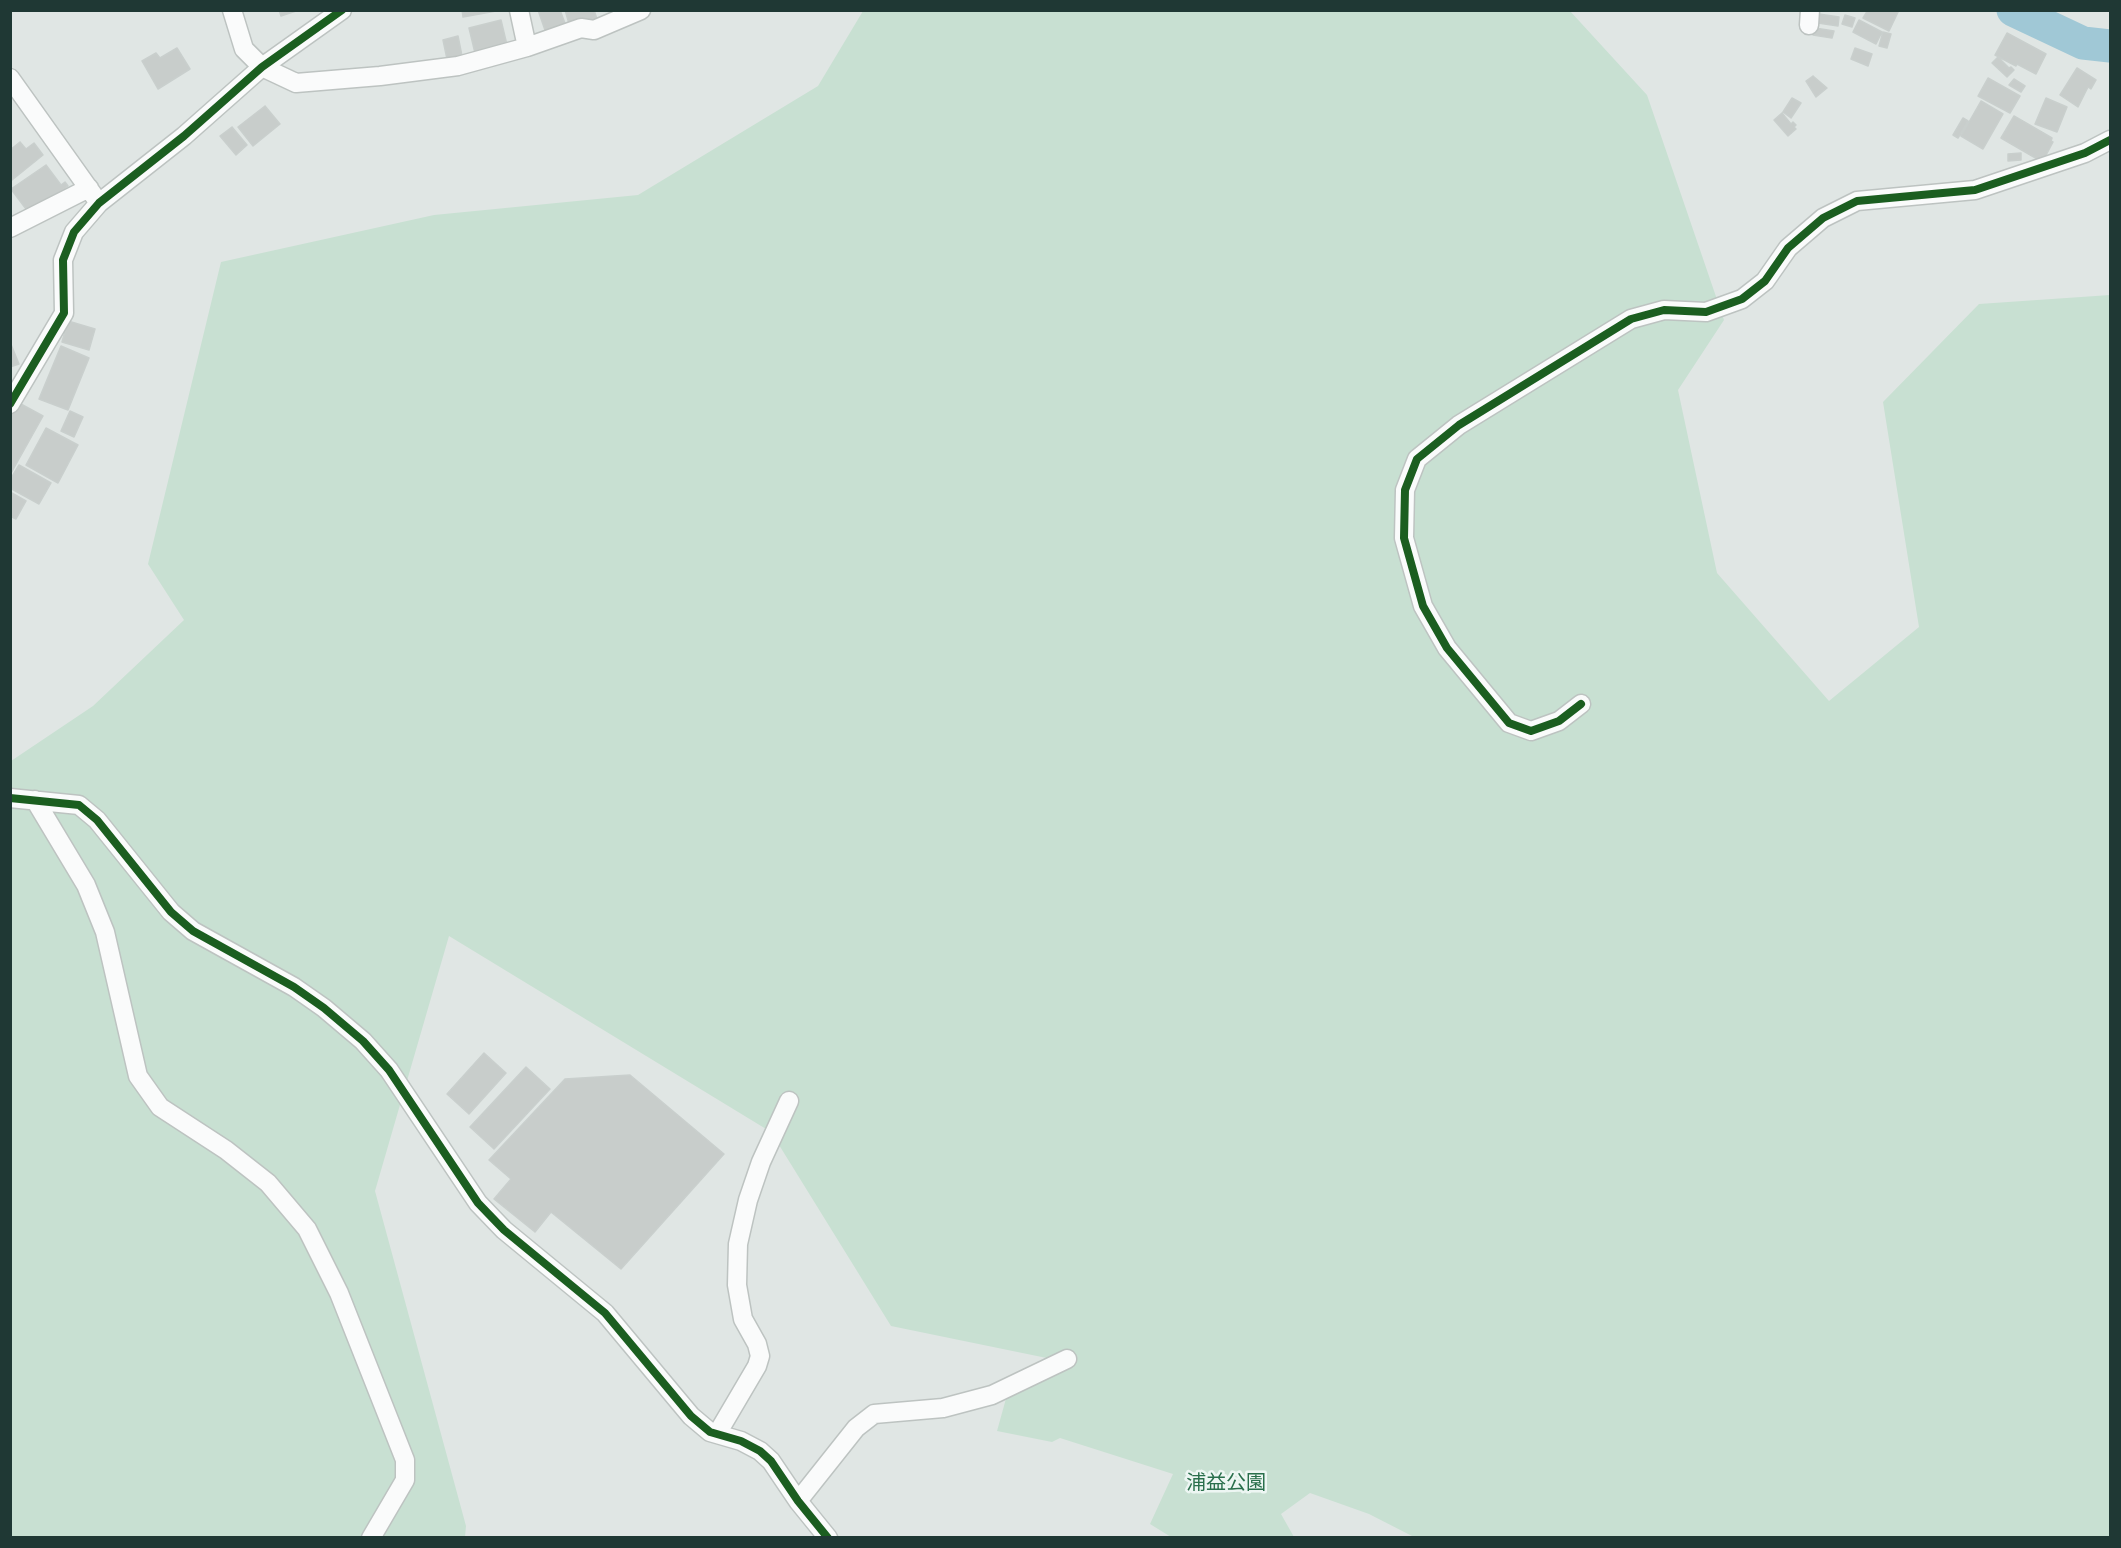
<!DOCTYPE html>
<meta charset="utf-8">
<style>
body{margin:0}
#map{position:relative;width:2121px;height:1548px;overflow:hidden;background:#e0e6e4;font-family:"Varela Round",sans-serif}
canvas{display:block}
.frame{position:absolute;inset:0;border:12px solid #1f3834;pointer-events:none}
</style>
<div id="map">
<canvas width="2121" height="1548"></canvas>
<div class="frame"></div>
</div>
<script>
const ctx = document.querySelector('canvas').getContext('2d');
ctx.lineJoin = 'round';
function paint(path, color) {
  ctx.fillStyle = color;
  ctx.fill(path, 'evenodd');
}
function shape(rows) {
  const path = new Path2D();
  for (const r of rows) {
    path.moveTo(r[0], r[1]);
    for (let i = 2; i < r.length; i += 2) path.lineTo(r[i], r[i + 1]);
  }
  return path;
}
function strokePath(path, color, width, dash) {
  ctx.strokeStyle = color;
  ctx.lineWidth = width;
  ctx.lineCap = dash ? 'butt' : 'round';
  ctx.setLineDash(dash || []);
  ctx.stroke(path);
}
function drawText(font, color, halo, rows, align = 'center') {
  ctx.font = font + ' "Varela Round","Noto Sans JP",sans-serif';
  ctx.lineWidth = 5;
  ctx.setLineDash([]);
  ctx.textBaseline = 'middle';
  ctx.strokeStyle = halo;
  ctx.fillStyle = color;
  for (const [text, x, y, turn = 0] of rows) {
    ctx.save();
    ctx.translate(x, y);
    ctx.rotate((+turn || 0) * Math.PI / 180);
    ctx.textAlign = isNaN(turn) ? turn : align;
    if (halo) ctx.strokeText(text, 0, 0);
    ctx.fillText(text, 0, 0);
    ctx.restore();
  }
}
paint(shape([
 [863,11,1570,11,1647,95,1724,320,1678,390,1717,573,1829,701,1919,627,1883,402,1979,304,2110,295,2110,1537,1414,1537,1369,1514,1310,1493,1281,1514,1294,1537,1171,1537,1150,1524,1173,1474,1060,1438,1052,1442,997,1431,1007,1395,1071,1363,891,1326,771,1132,449,936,375,1191,466,1526,465,1537,11,1538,11,761,93,706,184,620,148,564,221,262,434,215,638,195,818,86]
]), '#c8e0d2');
strokePath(shape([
 [2013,10,2083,43,2110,46]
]), '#a0c8d6', 33);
const building = shape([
 [279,10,299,10,281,16,279,10],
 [462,10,496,10,496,11,463,17,462,10],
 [538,10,560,10,566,26,546,33,538,10],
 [565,10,594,10,597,19,570,27,565,10],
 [1868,10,1899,10,1889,31,1863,18,1868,10],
 [1819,14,1839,17,1838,26,1818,23,1819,14],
 [1845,15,1855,18,1852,27,1842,24,1845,15],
 [501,20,507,45,475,53,469,28,501,20],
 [1859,20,1882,32,1876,44,1853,32,1859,20],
 [1815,28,1834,31,1832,38,1813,35,1815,28],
 [1883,32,1891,34,1887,48,1879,46,1883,32],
 [2007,33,2046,54,2036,74,2017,64,2016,66,1995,55,2007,33],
 [458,36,462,56,447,59,443,40,458,36],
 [177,48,190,69,158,89,142,61,156,53,160,58,177,48],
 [1855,48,1872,54,1868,66,1851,59,1855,48],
 [1998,57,2009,68,2011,67,2014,70,2007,77,1992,63,1998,57],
 [2077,68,2096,80,2091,89,2088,87,2078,107,2060,95,2077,68],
 [1813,76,1827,88,1816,97,1806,81,1813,76],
 [1988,78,2020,96,2010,113,1978,96,1988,78],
 [2014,79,2025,86,2021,92,2009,85,2014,79],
 [1792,98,1801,103,1791,118,1783,112,1792,98],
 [2046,98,2067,107,2057,132,2035,124,2046,98],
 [1981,101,2003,114,1983,149,1961,136,1981,101],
 [265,106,280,124,253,146,238,127,265,106],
 [1782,113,1791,124,1793,122,1796,125,1794,127,1796,129,1788,136,1774,120,1782,113],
 [2014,116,2052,138,2051,141,2053,142,2044,159,2041,157,2039,160,2001,138,2014,116],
 [1963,118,1968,121,1958,138,1953,135,1963,118],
 [232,127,247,145,236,155,220,136,232,127],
 [20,142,26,149,34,143,43,155,12,180,10,150,20,142],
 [2021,153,2021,160,2008,161,2008,154,2021,153],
 [46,165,61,185,65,182,68,186,29,213,11,189,46,165],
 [68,321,95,329,89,350,62,342,68,321],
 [10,342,19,364,10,367,10,342],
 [61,346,89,358,68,410,39,399,61,346],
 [19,403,43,416,10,475,10,418,19,403],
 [70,411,83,417,74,437,61,431,70,411],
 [46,428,78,445,58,483,26,465,46,428],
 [19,465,51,483,39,504,10,488,10,480,19,465],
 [10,492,26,501,16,519,10,516,10,492],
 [484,1053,506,1073,469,1114,447,1094,484,1053],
 [526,1067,550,1089,494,1149,470,1127,526,1067],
 [630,1075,724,1154,621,1269,551,1212,535,1232,494,1199,511,1179,489,1160,565,1079,630,1075]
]);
paint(building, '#c8cdcb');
strokePath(building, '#c9cfcd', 1.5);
const street = shape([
 [232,10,244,49,262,67,296,83,380,76,458,66,527,47,581,28,594,30,641,10],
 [519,10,527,47],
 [1809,25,1810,10],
 [10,78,99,203],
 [10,228,89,188],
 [10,404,64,313,63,260,74,232,99,203,184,136,262,67,342,10],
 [1581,704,1559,721,1531,731,1509,723,1447,648,1423,606,1404,538,1405,490,1417,459,1459,425,1631,319,1664,310,1706,312,1742,299,1765,281,1788,248,1823,218,1857,201,1975,190,2085,153,2110,140],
 [10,798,79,805,97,820,171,912,193,931,294,987,324,1008,363,1041,389,1070,478,1203,504,1230,605,1313,691,1416,710,1432,741,1441,760,1451,771,1461,798,1501,828,1538],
 [35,800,86,885,105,932,138,1076,160,1107,226,1150,268,1183,307,1229,339,1293,405,1460,405,1480,371,1538],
 [717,1434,757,1366,760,1356,757,1344,743,1319,737,1285,738,1244,748,1200,761,1162,789,1101],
 [798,1501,856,1428,874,1414,943,1408,992,1395,1067,1359]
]);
strokePath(street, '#bdc3c1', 21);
strokePath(street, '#fafbfb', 18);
strokePath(shape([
 [10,404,64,313,63,260,74,232,99,203,184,136,262,67,342,10],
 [1581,704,1559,721,1531,731,1509,723,1447,648,1423,606,1404,538,1405,490,1417,459,1459,425,1631,319,1664,310,1706,312,1742,299,1765,281,1788,248,1823,218,1857,201,1975,190,2085,153,2110,140],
 [10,798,79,805,97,820,171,912,193,931,294,987,324,1008,363,1041,389,1070,478,1203,504,1230,605,1313,691,1416,710,1432,741,1441,760,1451,771,1461,798,1501,828,1538]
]), '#1b5e20', 8);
drawText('20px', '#2a6f4c', '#edf6f3', [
 ["浦益公園",1226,1484]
]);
</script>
